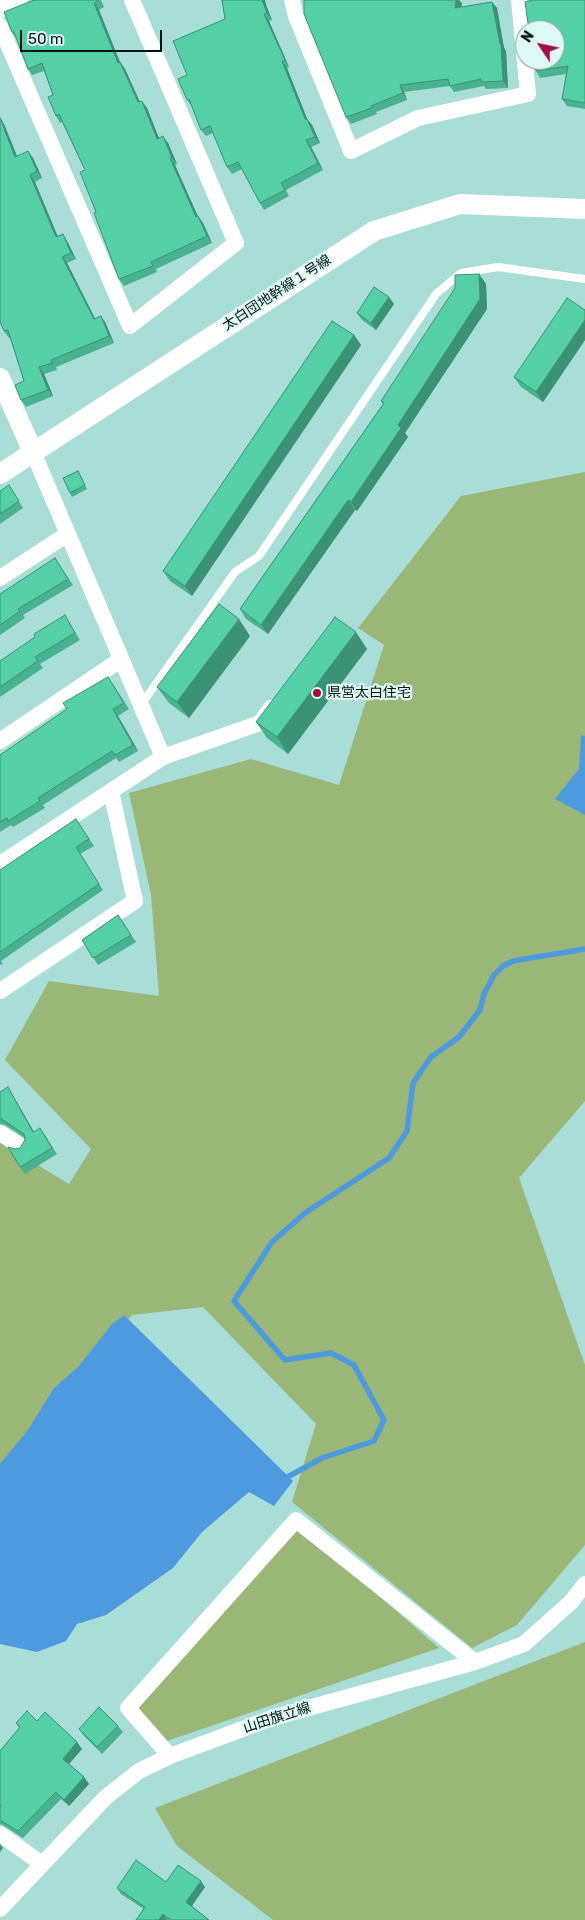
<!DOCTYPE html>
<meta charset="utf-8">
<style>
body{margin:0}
#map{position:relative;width:585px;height:1920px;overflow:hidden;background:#a9ddd7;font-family:Rubik,sans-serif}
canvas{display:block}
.north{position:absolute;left:515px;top:20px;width:50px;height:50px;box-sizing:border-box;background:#def8f5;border:1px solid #869d9b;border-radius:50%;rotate:304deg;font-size:14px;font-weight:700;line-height:20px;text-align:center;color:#021514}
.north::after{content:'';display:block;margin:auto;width:18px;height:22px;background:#a40d47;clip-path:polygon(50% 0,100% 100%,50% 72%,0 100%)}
.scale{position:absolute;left:20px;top:30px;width:142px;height:22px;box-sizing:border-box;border:2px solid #021514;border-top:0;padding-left:6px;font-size:15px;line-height:18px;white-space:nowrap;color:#021514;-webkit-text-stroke:4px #def8f5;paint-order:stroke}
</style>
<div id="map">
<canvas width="585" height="1920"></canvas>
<div class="north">N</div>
<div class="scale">50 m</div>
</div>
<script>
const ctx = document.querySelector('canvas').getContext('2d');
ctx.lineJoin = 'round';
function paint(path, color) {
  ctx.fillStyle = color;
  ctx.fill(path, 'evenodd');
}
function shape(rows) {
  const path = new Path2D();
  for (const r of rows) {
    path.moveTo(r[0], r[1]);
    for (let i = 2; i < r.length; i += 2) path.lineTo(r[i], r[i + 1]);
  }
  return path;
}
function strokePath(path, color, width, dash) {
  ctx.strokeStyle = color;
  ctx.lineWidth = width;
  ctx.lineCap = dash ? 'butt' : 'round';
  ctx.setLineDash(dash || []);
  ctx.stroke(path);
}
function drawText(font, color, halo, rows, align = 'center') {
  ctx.font = font + ' Rubik,"Noto Sans JP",sans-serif';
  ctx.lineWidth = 4.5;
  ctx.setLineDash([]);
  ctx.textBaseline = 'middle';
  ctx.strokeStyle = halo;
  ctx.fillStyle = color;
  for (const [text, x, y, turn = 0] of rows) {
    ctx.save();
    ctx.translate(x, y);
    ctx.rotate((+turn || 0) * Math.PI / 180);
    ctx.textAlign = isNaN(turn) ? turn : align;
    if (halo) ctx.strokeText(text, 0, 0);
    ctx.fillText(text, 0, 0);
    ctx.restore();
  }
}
paint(shape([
 [585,472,585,1101,519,1178,585,1365,585,1545,517,1625,472,1648,292,1502,316,1424,203,1307,132,1315,0,1472,0,1142,69,1184,91,1149,5,1060,49,981,159,996,151,895,129,793,251,759,339,785,384,645,358,628,461,496],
 [295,1523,439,1648,167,1741,132,1711],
 [585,1642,585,1920,273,1920,177,1846,155,1808]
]), '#9bb777');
paint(shape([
 [581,735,585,736,585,815,555,799,579,769],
 [124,1315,293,1481,274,1506,249,1492,202,1532,173,1568,106,1615,77,1624,66,1641,37,1652,0,1644,0,1464,28,1430,54,1388,79,1366,112,1324]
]), '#4e9ade');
strokePath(shape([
 [282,1480,322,1458,374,1441,384,1420,354,1365,331,1353,285,1360,234,1301,272,1242,305,1213,389,1158,407,1131,413,1083,431,1057,459,1037,480,1010,484,994,494,975,503,966,513,961,585,949]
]), '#4e9ade', 5.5);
strokePath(shape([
 [141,705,235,572,259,556,436,294,461,273,498,267,585,279]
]), '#fff', 8);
strokePath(shape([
 [292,0,296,16,351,151,418,118,528,94,519,0],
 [0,26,130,326,236,243,132,0],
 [33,452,163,757],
 [0,578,66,535],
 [0,741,120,660],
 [0,864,163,757,260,723,271,708],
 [0,991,135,901,111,791],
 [0,1133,20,1146],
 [170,1756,128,1708,296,1520,475,1662],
 [0,1834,42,1864],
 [0,1909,106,1797,139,1771,170,1756,272,1718,475,1662,524,1644,571,1602,585,1584]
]), '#fff', 16);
strokePath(shape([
 [0,8,18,0],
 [0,378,33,452],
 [0,474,374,231,460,204,585,209]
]), '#fff', 20);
paint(shape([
 [101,0,104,7,99,10,120,62,125,69,140,102,147,108,159,138,168,143,177,164,175,165,198,216,203,223,212,243,156,269,157,272,124,286,119,279,96,212,85,170,62,122,60,123,56,116,53,95,44,71,32,75,28,69,17,39,12,32],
 [222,0,265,0,266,5,272,20,269,21,289,67,287,68,307,119,312,125,320,143,311,147,323,170,286,190,289,196,264,210,260,203,242,169,232,174,227,167,213,133,206,136,201,130,192,107,187,100,187,75,225,19],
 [585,0,585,109,567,106,562,99,566,74,540,78,536,71],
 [492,2,497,8,504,48,506,51,508,88,486,89,484,86,454,92,450,86,404,92,407,100,376,112,377,114,351,124,346,117,462,3,461,7],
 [4,124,17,156,33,158,42,178,35,182,57,236,63,234,67,241,76,259,67,263,95,318,105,322,114,343,56,367,57,370,44,374,53,396,26,407,21,400,24,381,10,338,9,338,4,331],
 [479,274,486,284,487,309,405,433,408,437,357,511,355,510,268,634,246,619,240,609,383,404,381,401],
 [394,304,376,330,362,320,357,313],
 [585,310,585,340,543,402,521,387,514,377],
 [354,335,361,345,192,596,170,581,163,571],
 [78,471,87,489,72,497,70,493],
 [0,491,13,492,23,508,0,524],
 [55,558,73,585,23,615,25,618,0,635,0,594],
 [69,622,80,640,40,664,43,668,0,697,0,661],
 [250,636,189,718,169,703,157,687],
 [367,649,288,754,267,738,256,722],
 [113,684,129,709,118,716,138,751,119,762,116,758,43,805,45,808,13,827,11,825,0,832,0,755],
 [76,819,94,846,80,854,103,890,1,961,3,964,0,965,0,870],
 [118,915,136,942,98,965,82,940],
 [8,1087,12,1094,34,1132,45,1135,57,1154,25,1174,20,1167,15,1149,20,1148,25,1140,25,1138,5,1125,0,1124,0,1092],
 [37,1721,82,1749,69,1764,89,1784,69,1806,61,1799,23,1838,1,1824,0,1825,0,1751,19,1728,16,1723],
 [118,1726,123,1732,102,1754,83,1735,79,1729],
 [166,1882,205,1887,192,1906,209,1920,136,1920,144,1909,121,1894,117,1888]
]), '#49b38f');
paint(shape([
 [262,0,265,0,266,5,272,20,267,13],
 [456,0,459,0,462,3,460,15,455,8],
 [492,2,497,8,504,48,506,51,508,88,503,81,500,44],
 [94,3,99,10,123,70,118,63],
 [264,14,269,21,289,67,285,60],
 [282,61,287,68,310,126,305,119],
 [120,62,125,69,143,109,138,102],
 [400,85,404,92,407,100,403,93],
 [142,101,147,108,162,146,157,139],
 [0,117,4,124,20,164,15,157],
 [307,119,312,125,320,143,315,137],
 [163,136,168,143,177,164,172,158],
 [306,140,311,147,323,170,318,163],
 [28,151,33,158,42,178,37,171],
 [170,158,175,165,201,224,196,217],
 [30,175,35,182,61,244,56,237],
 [198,216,203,223,212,243,207,236],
 [63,234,67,241,76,259,71,253],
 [62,257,67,263,98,325,94,319],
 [479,274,486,284,487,309,405,433,408,437,357,511,351,502,398,425],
 [389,297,394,304,376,330,371,323],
 [101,316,105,322,114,343,109,336],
 [585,320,585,340,543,402,536,392],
 [354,335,361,345,192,596,185,586],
 [39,367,44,374,53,396,48,390],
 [348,500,355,510,268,634,261,625],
 [239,619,250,636,189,718,177,702],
 [356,632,367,649,288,754,277,737],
 [113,709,118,716,138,751,133,745],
 [8,1087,12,1094,38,1139,33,1132],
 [77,1742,82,1749,68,1765,63,1759],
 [84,1777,89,1784,69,1806,64,1800],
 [0,1844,3,1848,0,1852],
 [201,1881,205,1887,190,1908,186,1902],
 [163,1914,167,1920,159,1920]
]), '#3c9274');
const building = shape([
 [34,0,99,0,94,3,118,63,120,62,138,102,142,101,157,139,163,136,172,158,170,158,196,217,198,216,207,236,151,262,153,266,119,279,94,213,96,212,80,172,85,170,59,114,56,116,48,97,53,95,42,63,28,69,14,32,12,32,4,12,34,0],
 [222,0,262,0,267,13,264,14,285,60,282,61,305,119,307,119,315,137,306,140,318,163,281,183,285,190,260,203,238,162,227,167,210,126,201,130,189,99,187,100,178,79,187,75,173,41,225,19,222,0],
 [304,0,456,0,455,8,492,2,500,44,501,44,503,81,481,82,481,79,450,86,448,79,400,85,403,93,371,106,372,108,346,117,304,14,304,0],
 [533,0,585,0,585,103,562,99,568,66,536,71,534,60,555,60,555,30,529,30,525,2,533,0],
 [0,118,15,157,28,151,37,171,30,175,56,237,63,234,71,253,62,257,94,319,101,316,109,336,51,360,52,363,39,367,48,390,21,400,15,385,24,381,8,330,4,331,0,322,0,118],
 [479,274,480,299,398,425,401,428,351,502,348,500,261,625,240,609,384,403,381,401,455,288,455,275,479,274],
 [374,287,389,297,371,323,357,313,374,287],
 [567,298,585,310,585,320,536,392,514,377,567,298],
 [332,321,354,335,185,586,163,571,332,321],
 [78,471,85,485,70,493,63,478,78,471],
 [9,485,19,501,0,514,0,491,9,485],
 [55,558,68,579,18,609,20,611,0,625,0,594,55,558],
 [219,604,239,619,177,702,157,687,219,604],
 [65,615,75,633,35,657,38,661,0,687,0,661,35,637,34,634,65,615],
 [335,617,356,632,277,737,256,722,335,617],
 [108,677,124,703,113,709,133,745,115,755,112,751,38,798,40,801,8,821,7,818,0,822,0,755,67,709,63,703,108,677],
 [76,819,89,839,76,847,99,884,0,952,0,870,76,819],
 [118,915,131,935,93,958,82,940,118,915],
 [8,1087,33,1132,40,1128,52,1148,20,1167,8,1147,15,1149,20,1148,25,1140,24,1134,0,1118,0,1092,8,1087],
 [99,1707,118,1726,97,1747,79,1729,99,1707],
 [27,1711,37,1721,45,1712,77,1742,63,1759,84,1777,64,1800,56,1792,18,1831,0,1820,0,1807,1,1806,0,1806,0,1751,20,1727,16,1723,27,1711],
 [136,1860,166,1882,178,1865,201,1881,186,1902,209,1920,171,1920,163,1914,159,1920,136,1920,145,1907,117,1888,136,1860]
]);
paint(building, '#55d0a6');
strokePath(building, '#3c9274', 1);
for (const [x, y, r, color] of [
 [317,693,5,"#a40d47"]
]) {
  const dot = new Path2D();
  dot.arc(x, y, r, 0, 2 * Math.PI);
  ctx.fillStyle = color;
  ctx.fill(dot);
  strokePath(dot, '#def8f5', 2);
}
drawText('14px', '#021514', '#def8f5', [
 ["太白団地幹線１号線",277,293,-33],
 ["山田旗立線",277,1718,-18]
]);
drawText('14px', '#021514', '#def8f5', [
 ["県営太白住宅",327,693]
], 'left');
</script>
